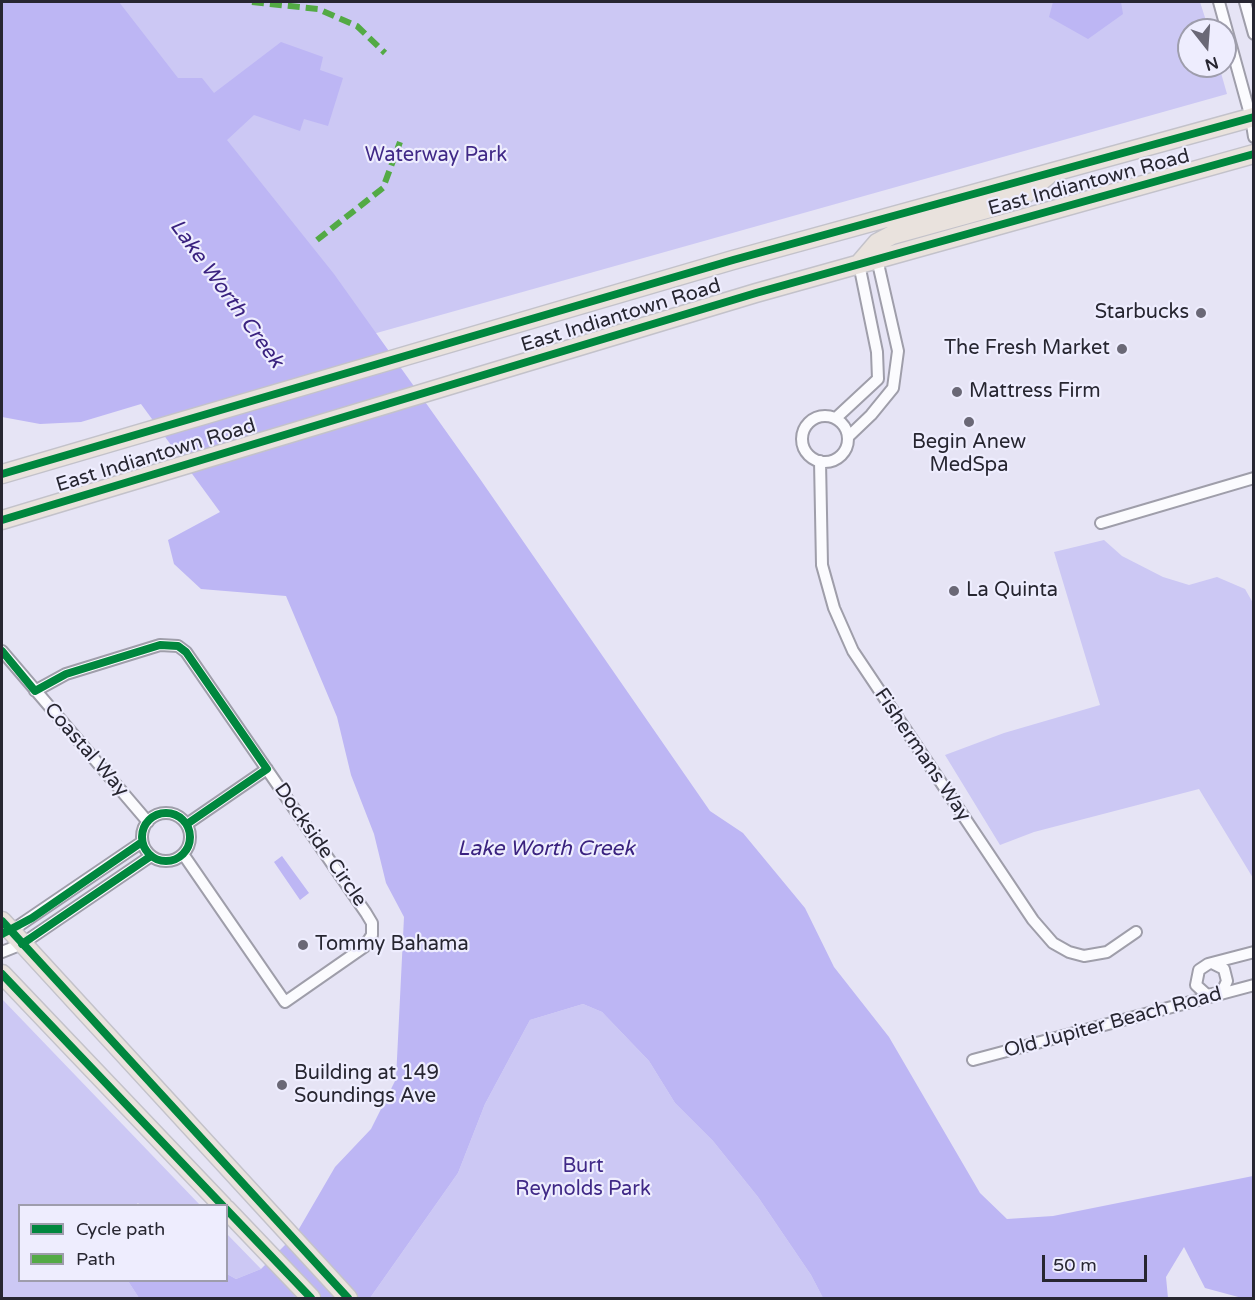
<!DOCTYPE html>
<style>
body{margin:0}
#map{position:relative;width:1255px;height:1300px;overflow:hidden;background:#e6e4f5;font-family:"Varela Round",sans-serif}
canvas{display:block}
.frame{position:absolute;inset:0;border:3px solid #272631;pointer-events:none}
.legend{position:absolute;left:18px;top:1204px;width:210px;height:78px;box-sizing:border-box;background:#eeedfe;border:2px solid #9e9dac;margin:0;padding:8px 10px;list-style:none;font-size:18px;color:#272631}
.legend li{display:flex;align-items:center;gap:12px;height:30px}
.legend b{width:30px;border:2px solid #9e9dac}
.north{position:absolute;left:1177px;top:18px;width:60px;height:60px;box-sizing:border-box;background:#eeedfe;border:2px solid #9e9dac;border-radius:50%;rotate:163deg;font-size:16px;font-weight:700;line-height:24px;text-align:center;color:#272631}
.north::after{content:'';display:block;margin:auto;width:21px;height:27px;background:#6a6876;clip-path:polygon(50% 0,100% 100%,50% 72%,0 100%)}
.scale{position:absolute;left:1042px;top:1255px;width:105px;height:27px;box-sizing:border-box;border:3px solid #272631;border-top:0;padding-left:8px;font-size:18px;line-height:21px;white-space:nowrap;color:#272631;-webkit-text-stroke:4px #eeedfe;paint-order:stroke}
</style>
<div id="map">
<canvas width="1255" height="1300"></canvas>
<div class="frame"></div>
<ul class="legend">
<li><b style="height:8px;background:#00873e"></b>Cycle path</li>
<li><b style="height:8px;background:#53aa45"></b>Path</li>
</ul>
<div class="north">N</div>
<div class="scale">50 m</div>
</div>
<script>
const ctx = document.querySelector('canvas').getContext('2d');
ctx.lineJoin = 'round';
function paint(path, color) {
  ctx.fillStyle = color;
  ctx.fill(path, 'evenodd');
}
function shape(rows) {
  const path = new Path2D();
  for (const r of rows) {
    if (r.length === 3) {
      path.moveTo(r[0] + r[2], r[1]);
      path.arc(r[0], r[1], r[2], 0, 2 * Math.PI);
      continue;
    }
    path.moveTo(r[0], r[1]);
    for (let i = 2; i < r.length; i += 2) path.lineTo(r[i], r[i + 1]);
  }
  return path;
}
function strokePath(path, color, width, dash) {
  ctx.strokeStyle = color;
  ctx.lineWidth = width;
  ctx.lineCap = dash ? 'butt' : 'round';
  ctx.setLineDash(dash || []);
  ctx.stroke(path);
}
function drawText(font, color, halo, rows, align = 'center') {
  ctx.font = font + ' "Varela Round",sans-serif';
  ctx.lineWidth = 4.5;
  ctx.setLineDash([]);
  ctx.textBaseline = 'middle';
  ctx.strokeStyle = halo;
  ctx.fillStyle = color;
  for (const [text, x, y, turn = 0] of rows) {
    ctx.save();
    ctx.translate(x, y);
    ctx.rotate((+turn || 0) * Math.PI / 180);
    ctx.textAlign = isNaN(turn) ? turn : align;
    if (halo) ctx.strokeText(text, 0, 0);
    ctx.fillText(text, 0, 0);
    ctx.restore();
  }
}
paint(shape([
 [113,2,1200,2,1209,30,1189,30,1189,66,1219,66,1227,94,373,334],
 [1104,540,1122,556,1163,577,1189,585,1217,577,1245,589,1253,603,1253,878,1199,789,1034,832,1000,845,945,755,1004,733,1100,705,1054,552],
 [2,999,200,1205,141,1206,138,1203,134,1206,20,1206,20,1280,128,1281,139,1298,2,1298],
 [583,1004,602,1012,649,1061,675,1103,713,1141,758,1197,811,1275,823,1298,370,1298,458,1173,485,1104,530,1020],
 [226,1233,261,1269,236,1279,227,1274]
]), '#ccc8f4');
paint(shape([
 [2,2,119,2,178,78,202,78,214,93,281,42,323,57,320,70,343,78,328,126,304,119,300,131,254,115,227,140,334,274,480,479,710,811,743,833,805,908,834,967,889,1037,980,1193,1007,1219,1053,1216,1253,1176,1253,1298,1242,1298,1205,1288,1184,1247,1166,1277,1168,1298,823,1298,811,1275,758,1197,713,1141,675,1103,649,1061,602,1012,583,1004,530,1020,485,1104,458,1173,370,1298,139,1298,128,1281,226,1280,227,1274,236,1279,261,1269,296,1234,335,1167,371,1129,396,1079,404,917,386,883,374,834,351,775,337,717,286,596,201,589,174,564,168,540,220,512,141,404,81,422,40,424,2,417],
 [1053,2,1121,2,1123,14,1088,39,1049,17],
 [282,856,309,893,300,900,274,862]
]), '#bdb6f4');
const street = shape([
 [1219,2,1251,118,1254,137],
 [1245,2,1254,34],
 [825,439,23],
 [836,418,878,379,877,352,859,264],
 [848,437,871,415,893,388,898,351,877,259],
 [820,461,822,565,834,608,853,651,1033,920,1053,943,1069,952,1084,956,1107,952,1136,932],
 [1101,523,1254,478],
 [2,651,148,822],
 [35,691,66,674,160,645,178,646,186,652,366,913,372,923,372,935,364,947,285,1002,183,854],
 [166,837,24],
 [187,824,267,769],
 [11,931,142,842],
 [2,952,22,944,151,856],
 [1214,964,1224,969,1227,981,1222,992,1207,995,1196,985,1199,970,1208,964,1254,952],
 [973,1060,1254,985]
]);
const primary = shape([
 [859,264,877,243,892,235,1001,205,1024,195,1048,175],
 [2,474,733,260,1254,117],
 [2,520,756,293,1254,154],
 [2,921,348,1298],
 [2,974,223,1206],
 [226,1209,311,1298]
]);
strokePath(street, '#9f9eaa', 14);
strokePath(primary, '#c3c2ca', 21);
strokePath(street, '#fbfbfe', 10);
strokePath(primary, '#e9e2dd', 18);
strokePath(shape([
 [252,2,318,9,357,26,385,53],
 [317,240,383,188,400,142]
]), '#53aa45', 6, [12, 6]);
strokePath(shape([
 [2,474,733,260,1254,117],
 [2,520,756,293,1254,154],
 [2,651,35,691,66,674,160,645,178,646,186,652,267,769,187,824],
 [166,837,24],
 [2,921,348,1298],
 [2,934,32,918,142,842],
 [22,944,151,856],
 [2,974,223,1206],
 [226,1209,311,1298]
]), '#00873e', 8);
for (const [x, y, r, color] of [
 [1201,313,6,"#6a6876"],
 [1122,349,6,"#6a6876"],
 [957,392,6,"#6a6876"],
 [969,422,6,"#6a6876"],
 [954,591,6,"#6a6876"],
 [303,945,6,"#6a6876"],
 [282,1085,6,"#6a6876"]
]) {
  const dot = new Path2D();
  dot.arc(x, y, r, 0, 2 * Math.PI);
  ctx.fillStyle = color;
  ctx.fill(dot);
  strokePath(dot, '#eeedfe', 2);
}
drawText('20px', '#402987', '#eeedfe', [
 ["Waterway Park",436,156],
 ["Burt",583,1167],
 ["Reynolds Park",583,1190]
]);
drawText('20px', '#272631', '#eeedfe', [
 ["East Indiantown Road",1089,183,-15],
 ["East Indiantown Road",621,316,-17],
 ["East Indiantown Road",156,456,-17],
 ["Coastal Way",86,750,49],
 ["Fishermans Way",922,755,56],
 ["Dockside Circle",320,845,55],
 ["Old Jupiter Beach Road",1113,1023,-15]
]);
drawText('20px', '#272631', '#eeedfe', [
 ["Starbucks",1189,313,"right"],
 ["The Fresh Market",1110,349,"right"],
 ["Mattress Firm",969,392],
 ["Begin Anew",969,443,"center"],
 ["MedSpa",969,466,"center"],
 ["La Quinta",966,591],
 ["Tommy Bahama",315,945],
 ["Building at 149",294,1074],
 ["Soundings Ave",294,1097]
], 'left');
drawText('italic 21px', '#3a227f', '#eeedfe', [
 ["Lake Worth Creek",226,294,54],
 ["Lake Worth Creek",546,849]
]);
</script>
